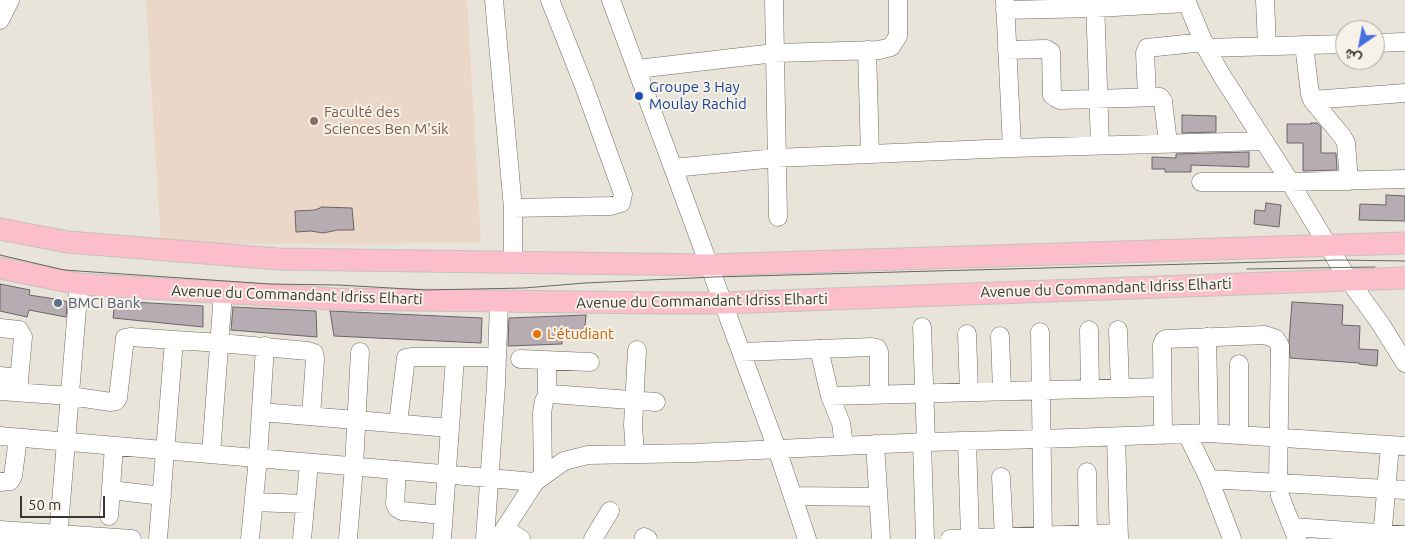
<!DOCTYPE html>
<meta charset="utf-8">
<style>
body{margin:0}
#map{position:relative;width:1405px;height:539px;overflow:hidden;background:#e9e4da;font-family:Ubuntu,Vazirmatn,sans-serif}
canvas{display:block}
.north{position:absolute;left:1335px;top:20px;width:50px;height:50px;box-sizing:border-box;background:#f7f2e7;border:1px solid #aaa69e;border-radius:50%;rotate:213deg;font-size:14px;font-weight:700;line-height:20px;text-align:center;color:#363531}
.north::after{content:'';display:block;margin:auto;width:18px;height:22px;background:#4770e3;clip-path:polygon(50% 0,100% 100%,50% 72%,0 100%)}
.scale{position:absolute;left:20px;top:496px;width:85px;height:22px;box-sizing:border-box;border:2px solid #363531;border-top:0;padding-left:6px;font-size:15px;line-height:18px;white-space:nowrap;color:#363531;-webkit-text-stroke:4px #f7f2e7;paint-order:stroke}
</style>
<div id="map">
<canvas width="1405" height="539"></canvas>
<div class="north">ش</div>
<div class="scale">50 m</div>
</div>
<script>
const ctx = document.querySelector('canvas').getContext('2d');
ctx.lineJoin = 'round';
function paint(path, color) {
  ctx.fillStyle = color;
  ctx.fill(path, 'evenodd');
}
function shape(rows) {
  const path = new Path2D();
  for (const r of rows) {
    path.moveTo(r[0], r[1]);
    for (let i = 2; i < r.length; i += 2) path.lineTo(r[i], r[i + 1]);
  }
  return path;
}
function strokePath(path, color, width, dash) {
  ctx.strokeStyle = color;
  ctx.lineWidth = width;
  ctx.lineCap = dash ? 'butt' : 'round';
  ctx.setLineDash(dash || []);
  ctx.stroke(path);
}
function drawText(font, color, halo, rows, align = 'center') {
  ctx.font = font + ' Ubuntu,sans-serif';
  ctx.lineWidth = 4;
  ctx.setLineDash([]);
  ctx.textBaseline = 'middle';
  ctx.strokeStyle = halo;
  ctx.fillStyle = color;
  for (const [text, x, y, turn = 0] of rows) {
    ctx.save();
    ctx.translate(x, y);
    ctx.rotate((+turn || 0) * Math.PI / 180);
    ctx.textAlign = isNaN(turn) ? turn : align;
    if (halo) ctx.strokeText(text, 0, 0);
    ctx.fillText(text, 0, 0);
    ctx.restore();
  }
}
paint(shape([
 [146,0,467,0,481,243,161,244]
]), '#ead7c7');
const building = shape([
 [1182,115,1216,116,1216,132,1182,133,1182,115],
 [1311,123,1317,123,1321,127,1321,153,1336,153,1337,170,1303,171,1303,143,1287,143,1287,124,1311,124,1311,123],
 [1249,152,1249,167,1191,165,1191,172,1165,172,1165,169,1152,169,1152,157,1176,158,1176,154,1249,152],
 [1386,195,1405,196,1405,221,1359,220,1360,204,1386,205,1386,195],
 [1266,203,1281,205,1279,227,1254,224,1255,210,1265,211,1266,203],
 [322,207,352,208,354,230,338,230,323,233,311,231,296,232,295,211,315,210,322,207],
 [0,284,30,290,29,295,62,300,67,302,66,317,29,310,27,317,0,311,0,284],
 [115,301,203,306,203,327,113,318,115,301],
 [1292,302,1343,305,1342,325,1360,326,1359,349,1378,350,1377,366,1359,364,1359,363,1290,358,1289,341,1292,302],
 [233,307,316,311,317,337,231,330,233,307],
 [330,311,482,318,481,343,334,336,330,311],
 [586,315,584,338,562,336,562,344,508,346,509,318,586,315]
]);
paint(building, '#b7acb2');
strokePath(building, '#6c6368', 1);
const minor = shape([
 [494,0,513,208,513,263],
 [611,0,777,449,807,539],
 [774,0,778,217],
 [1005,0,1012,148],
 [1095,0,1100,145],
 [1186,0,1206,48,1222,76,1282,169,1348,279,1380,323,1405,363],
 [1265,0,1267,46],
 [1005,10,1096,8,1187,3],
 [0,20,10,0],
 [1375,43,1405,42],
 [1304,45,1310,94,1312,100,1342,136,1346,143,1349,181],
 [1206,48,1345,44],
 [867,50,870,154],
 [1007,50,1046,49,1051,52,1052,95,1056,98,1060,100,1160,97,1163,101,1168,143],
 [637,69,775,53,879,50,891,47,898,36,898,0],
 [1147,96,1145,53,1147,48,1204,42],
 [1312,100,1405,93],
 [673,168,776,158,1012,148,1264,141],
 [1201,182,1290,182,1405,179],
 [513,208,611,206,621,203,623,194,584,86,550,0],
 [922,327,926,442],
 [0,328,19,330,23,337,18,392],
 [1089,330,1090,389],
 [1118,330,1120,388],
 [1040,332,1043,539],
 [967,334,969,392],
 [1000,336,1002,391],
 [1207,337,1209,433],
 [819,349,830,396,841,423,844,446],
 [741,352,872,347,877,348,879,352,879,394],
 [520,359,590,362],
 [547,361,547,396],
 [1239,364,1239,434],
 [0,376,19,378],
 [0,391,70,396,111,402,116,401,118,398,125,338,130,337,220,343,308,351,314,353,315,359,311,416],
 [830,396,1162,387],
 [261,412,450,428],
 [398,423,406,358,411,357,497,357],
 [1187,434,1209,479,1232,539],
 [1163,435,1162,345,1164,340,1166,339,1265,335,1276,339,1280,346,1278,483,1280,496,1297,539],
 [0,436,535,482],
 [1116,437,1119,539],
 [967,441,970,538],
 [922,442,925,539],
 [875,444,881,539],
 [211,454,223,293],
 [635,454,633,425,637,350],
 [397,470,395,504,397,508,402,511,443,515],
 [1087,472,1088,539],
 [543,475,542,413,544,401,547,396,552,394,656,402],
 [1001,477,1004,537],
 [1209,479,1405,490],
 [0,482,10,481,13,476,18,438],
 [111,490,162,496],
 [793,496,878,497],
 [254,502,305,504],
 [109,516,114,446],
 [1293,527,1405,535],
 [505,529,521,539],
 [0,530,132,539],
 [644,537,648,539],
 [58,539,79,284],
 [158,539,174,340],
 [250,539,258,458,265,346],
 [302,539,309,463],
 [348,539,354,466,360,352],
 [442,539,455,358],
 [485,539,496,385,499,302],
 [498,539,535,482,564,461,588,455,695,453,926,442,1042,439,1209,433,1405,446],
 [593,539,610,511],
 [950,539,1119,533],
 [1382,539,1390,445]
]);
const major = shape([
 [0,229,68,242,278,259,709,265,1405,243],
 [0,268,79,284,334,299,658,303,723,303,1405,278]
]);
strokePath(minor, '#726d64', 19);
strokePath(major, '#c3c2c1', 23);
strokePath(minor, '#fff', 18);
strokePath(major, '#fcbeca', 21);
strokePath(shape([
 [0,255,64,270,270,284,338,285,426,290,524,288,585,283,714,277,1337,260,1405,261],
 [1247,269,1375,267]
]), '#686560', 1);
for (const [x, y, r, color] of [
 [639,96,5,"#1a4fb4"],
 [314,121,5,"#8d6e63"],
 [58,303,5,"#5c6f8a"],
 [537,334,5,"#e8710a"]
]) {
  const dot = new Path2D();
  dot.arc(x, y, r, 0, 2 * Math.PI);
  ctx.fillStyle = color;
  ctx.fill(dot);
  strokePath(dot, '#f7f2e7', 2);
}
drawText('15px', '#164399', '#f7f2e7', [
 ["Groupe 3 Hay",649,87],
 ["Moulay Rachid",649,104]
], 'left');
drawText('15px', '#785e54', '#f7f2e7', [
 ["Faculté des",324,112],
 ["Sciences Ben M'sik",324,129]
], 'left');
drawText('15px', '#363531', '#f7f2e7', [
 ["Avenue du Commandant Idriss Elharti",1106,288,-2],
 ["Avenue du Commandant Idriss Elharti",297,295,2],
 ["Avenue du Commandant Idriss Elharti",702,301,-1]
]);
drawText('15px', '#4e5e75', '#f7f2e7', [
 ["BMCI Bank",68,303]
], 'left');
drawText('15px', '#c56008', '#f7f2e7', [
 ["L'étudiant",547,334]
], 'left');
</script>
